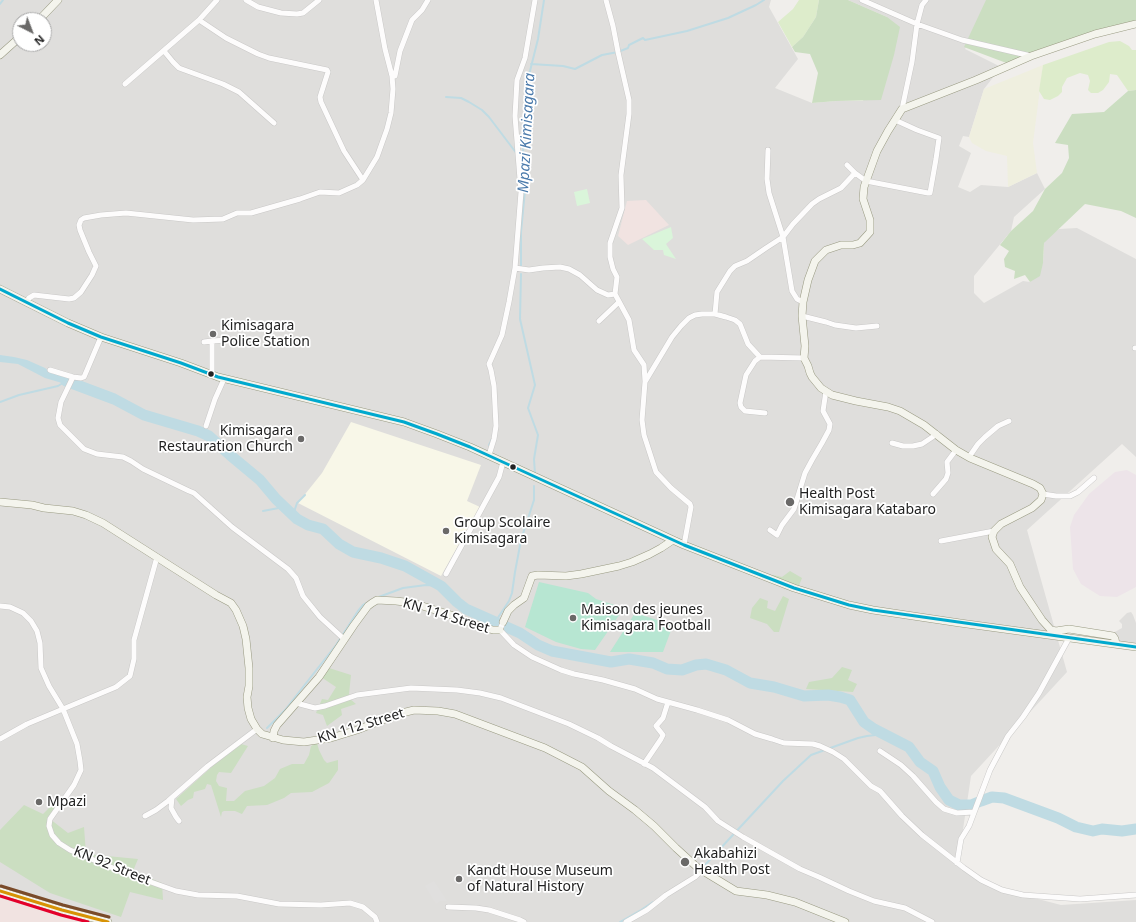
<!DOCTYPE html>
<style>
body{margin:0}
#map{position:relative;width:1136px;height:922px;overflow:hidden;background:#f0eeeb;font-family:"Noto Sans",sans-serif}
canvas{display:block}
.north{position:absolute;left:12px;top:12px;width:40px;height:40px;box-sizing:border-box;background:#fff;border:1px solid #a7a7a7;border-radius:50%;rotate:138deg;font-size:11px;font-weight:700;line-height:16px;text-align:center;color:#222}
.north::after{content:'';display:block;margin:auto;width:14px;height:18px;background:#6a6968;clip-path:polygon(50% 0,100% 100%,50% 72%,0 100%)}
</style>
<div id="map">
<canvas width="1136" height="922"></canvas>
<div class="north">N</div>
</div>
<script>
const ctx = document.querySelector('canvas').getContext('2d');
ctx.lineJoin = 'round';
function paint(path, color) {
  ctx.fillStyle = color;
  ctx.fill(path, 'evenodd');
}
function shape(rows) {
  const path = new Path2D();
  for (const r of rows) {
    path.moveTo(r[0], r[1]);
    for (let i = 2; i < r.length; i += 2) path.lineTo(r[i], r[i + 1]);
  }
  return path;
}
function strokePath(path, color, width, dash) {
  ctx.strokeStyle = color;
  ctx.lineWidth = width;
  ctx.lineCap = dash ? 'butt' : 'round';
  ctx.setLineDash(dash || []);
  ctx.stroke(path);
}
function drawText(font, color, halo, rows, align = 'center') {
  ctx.font = font + ' "Noto Sans",sans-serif';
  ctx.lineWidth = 3.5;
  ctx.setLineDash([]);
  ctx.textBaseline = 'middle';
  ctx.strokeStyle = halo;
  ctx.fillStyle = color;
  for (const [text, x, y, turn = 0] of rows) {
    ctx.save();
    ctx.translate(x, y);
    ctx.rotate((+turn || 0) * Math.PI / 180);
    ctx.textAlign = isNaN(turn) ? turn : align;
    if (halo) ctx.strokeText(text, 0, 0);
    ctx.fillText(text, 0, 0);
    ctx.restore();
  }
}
paint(shape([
 [0,0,771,0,769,7,798,59,775,88,812,103,836,101,863,101,887,17,848,0,991,0,965,49,1001,67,984,89,969,137,963,136,959,146,971,153,958,187,970,192,981,185,1008,187,1037,173,1045,189,1014,217,1011,231,974,276,974,293,984,303,1023,281,1030,282,1043,263,1044,243,1049,235,1059,229,1077,228,1136,259,1136,457,1122,444,1027,530,1067,672,971,776,958,863,992,887,1061,905,1136,900,1136,922,0,922],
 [20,20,44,20,44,44,20,44],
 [1131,612,1133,615,1136,623,1136,645,1122,643,1113,633,1122,628,1122,624,1119,621,1127,613]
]), '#dfdedc');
paint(shape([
 [646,200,669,225,628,245,618,236,627,201],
 [0,898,86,922,0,922]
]), '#f1e3e1');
paint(shape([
 [1127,470,1136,475,1136,587,1117,597,1100,596,1081,584,1073,569,1070,527,1074,515,1089,494,1115,472]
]), '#ede4e9');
paint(shape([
 [351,422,481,465,467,501,480,507,441,576,298,503,322,473]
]), '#f8f7e8');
paint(shape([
 [1043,65,1033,143,1037,173,1008,187,1007,156,986,151,972,143,969,137,984,89]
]), '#efefdf');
paint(shape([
 [799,0,819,0,816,17,803,37,792,47,778,22,793,9],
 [1120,41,1129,46,1132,50,1136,50,1136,90,1128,91,1117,75,1110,74,1109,82,1103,90,1098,93,1091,93,1088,90,1090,81,1088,75,1080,73,1067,78,1062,87,1062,92,1058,96,1050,100,1044,99,1039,91,1043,65,1109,42]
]), '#ddeccb');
paint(shape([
 [819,0,848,0,887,17,900,27,894,55,881,100,836,101,812,103,818,73,810,54,795,52,792,47,803,37,816,17],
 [986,0,1136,0,1136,22,1009,64,964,47],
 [1136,90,1136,218,1121,211,1085,204,1044,243,1043,263,1040,276,1030,282,1025,275,1014,279,1015,271,1005,267,1004,259,1009,251,1000,245,1011,231,1033,211,1045,189,1062,173,1069,158,1068,145,1055,143,1072,114,1104,112,1128,91],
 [790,571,802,578,798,588,773,579,773,575,782,577],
 [783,596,789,599,779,632,774,632,767,624,750,618,752,608,760,598,768,601,767,608,775,611],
 [842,667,852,670,848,680,857,684,853,692,806,689,809,682,832,678],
 [329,668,351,675,349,694,350,699,356,704,341,709,342,715,327,726,323,715,316,713,322,699,328,700,336,687,321,677],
 [317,743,319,750,324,760,327,763,338,760,338,770,329,783,312,792,291,793,284,798,267,805,247,806,242,814,235,811,224,811,222,812,221,817,211,785,207,784,205,789,194,792,193,798,188,800,181,806,176,799,215,764,241,744,248,746,231,773,219,772,217,775,216,781,219,786,227,788,226,801,234,801,245,791,264,786,275,778,280,769,292,764,304,764,309,755,311,746],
 [57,800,59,804,50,819,68,833,84,827,86,854,138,859,133,871,162,883,163,900,130,892,121,917,50,893,0,862,0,830,24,805,43,814]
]), '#cbdec1');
paint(shape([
 [587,189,590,203,577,206,574,192],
 [671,227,673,238,666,244,676,259,664,255,663,250,654,250,642,239]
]), '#daf5da');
paint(shape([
 [539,582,588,593,596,599,624,608,595,650,581,649,556,642,525,627],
 [635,613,673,625,663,652,610,652]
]), '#b7e6d2');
paint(shape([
 [434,881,442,893,447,901,440,901,436,904,425,886]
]), '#e0dfde');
paint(shape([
 [0,355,14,357,27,360,45,368,50,372,67,378,66,381,62,383,45,378,18,364,0,362]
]), '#bfdbe3');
strokePath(shape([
 [0,4,3,0],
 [531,64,563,66,575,69,602,55,618,52,628,48,629,45,643,38,645,40,687,31,728,18,756,5,764,0],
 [446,97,461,98,469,102,482,110,489,117,517,154],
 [521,267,521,232,525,190,523,153,524,122,527,83,538,39,544,0],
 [521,274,520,319,535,385,528,408,538,435,534,459,535,474],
 [0,402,19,395,58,386,66,381],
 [489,445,492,439],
 [263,511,284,507],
 [293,515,297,503,305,495],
 [376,598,403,588,426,585,441,586],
 [495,622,509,601,512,593,515,572,521,540,534,500,534,486],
 [267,728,285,710,336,645,358,611,363,605,367,603],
 [705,865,783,781,811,755,858,738,867,736,884,734],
 [620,922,641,910,653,902]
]), '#bfdbe3', 2);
strokePath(shape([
 [66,381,114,399,144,415,198,431,209,436,230,455,260,480,276,499,297,519,308,525,323,529,339,544,353,552,381,558,405,566,441,586,457,602,466,609,520,633,538,645,552,651,611,662,629,659,653,663,667,669,682,670,696,665,706,664,726,670,750,683,774,687,804,696,828,695,840,697,850,700,864,722,874,729,909,747,920,762,933,771,940,787,949,800,959,805,971,805,981,801,992,797,1004,798,1058,818,1076,827,1093,831,1102,829,1122,831,1136,829]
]), '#bfdbe3', 11);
const street = shape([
 [246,0,258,7,281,13,297,14,303,13,319,0],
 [606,0,613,26,618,52,629,100,629,114,621,175,622,208,610,243,610,257,613,269,617,277,615,294,629,320,634,350,644,365,645,381],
 [862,0,917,24,962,40,1031,56],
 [199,20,226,38,258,54,269,58,327,70,328,72,320,97,321,102,344,151,363,180],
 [164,51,173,62,179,68,223,84,239,92,274,123],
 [392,76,395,76,400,51,412,20,422,10,428,0],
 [125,84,199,20,217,0],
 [902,109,912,62,917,24,922,5,926,0],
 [768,150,767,179,769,193,783,237,792,291,797,299,803,302],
 [847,165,855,173,866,181,928,193,930,193,936,159,939,138,917,130,895,120],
 [515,268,529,270,543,268,560,267,569,269,580,275,597,290,608,295,615,294],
 [26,302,29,298,34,295,69,299,74,298,81,292,92,275,96,266,89,252,80,230,79,225,81,220,84,218,101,215,126,213,193,220,223,219,237,213,251,213,300,199,320,192,339,193,357,185,363,180,377,157,387,129,391,113,393,89,392,76,385,49,376,0],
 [715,314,717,292,730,271,735,266,747,261,766,248,783,237,793,224,812,204,819,199,841,188,855,173],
 [802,316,826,322,835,325,856,328,877,326],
 [599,321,619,302],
 [204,342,212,341],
 [1135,348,1136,348],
 [760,357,755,361,746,375,740,403,741,407,745,411,765,413],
 [50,370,73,377,81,378,84,377,101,337],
 [212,374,212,341,227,340],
 [73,377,61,402,58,418,60,425,84,449,97,454,123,457,131,461,143,469,189,491,194,493,232,527,288,569,296,578,303,596,307,601,320,617,344,639],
 [206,426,215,399,224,379],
 [892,443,903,446,913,446,922,444,937,434],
 [489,455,494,439,496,426,494,386,491,370,489,364,502,335,509,302,515,268,521,192,515,116,517,80,525,58,535,0],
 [969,457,978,444,985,437,998,426,1009,421],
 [933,494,946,479,948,473,947,462,956,450],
 [1043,494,1056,496,1070,496,1078,492,1094,478],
 [770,530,777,535,782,525,794,509,805,473,812,460,822,443,829,430,830,424,823,411,826,391],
 [941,541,994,531],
 [684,545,691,507,690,504,671,488,656,472,644,435,642,420,645,382,672,337,681,326,689,318,695,315,702,314,715,314,726,317,735,320,740,324,748,344,760,357,804,358],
 [446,574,499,477,503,462],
 [0,606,10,607,23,613,31,621,37,631,40,643,41,668,49,686,63,709,116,687,130,676,134,659,134,640,157,557],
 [503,622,500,630,514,645,532,657,561,670,574,674,603,680,635,689,657,699,697,710,728,720,755,734,772,739,784,743,813,744,820,746,833,752,844,759,871,786,880,791,902,816,922,835,964,868,981,880,1002,890,1023,895,1080,899,1136,895],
 [296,703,315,708,325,706,357,695,411,688,457,690,480,693,501,698,569,724,598,738,611,746,653,768,705,807,718,821,743,837,800,869,819,877,849,891,874,901,905,908,932,922],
 [0,739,27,724,63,709,77,744,80,761,81,770,74,785,50,819,49,826,52,835,59,843,70,850,120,871,176,891,198,895,237,896,279,904,321,905,350,903,363,907,375,917,377,922],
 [880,751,901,765,913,776,936,802,944,809,957,813,974,812],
 [644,764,661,739,663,735,656,726,663,718,668,702],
 [172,798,171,808,176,817,179,821],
 [145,816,156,810,168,801,208,766,257,729],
 [957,863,961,839,969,826,990,770,1008,736,1023,717,1039,693,1069,638],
 [448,907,476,908,489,910,520,920,524,922],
 [626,922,647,910,666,895,695,877,702,870]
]);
const secondary = shape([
 [39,20,58,0],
 [0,55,20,37],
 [0,289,68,323,101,337,181,363,218,377,404,422,437,434,470,447,503,462,684,545,794,588,849,605,873,610,960,623,1136,647],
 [0,502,32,505,44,508,73,511,86,515,103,523,216,595,231,603,236,610,243,626,246,639,249,668,249,686,247,697,248,708,251,719,257,729,262,734,283,740,304,742,331,738,357,730,398,714,414,710,438,711,455,714,545,748,582,767,609,791,635,810,654,826,676,848,698,868,736,891,767,895,795,902,845,922],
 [503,622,508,611,514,605,524,598,532,576,538,575,566,576,581,574,619,566,632,562,650,554,661,548,673,540],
 [1116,644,1115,639,1113,636,1069,629,1056,631,1051,630,1042,620,1020,587,1010,564,996,549,992,537,994,531,1001,524,1032,508,1041,500,1043,494,1040,488,1033,484,970,458,956,450,924,425,900,411,888,407,856,401,832,395,821,388,812,377,810,373,808,366,804,358,805,346,802,316,803,302,808,280,815,261,826,250,841,245,853,245,860,243,870,232,870,220,863,199,864,187,877,151,888,131,902,109,976,80,1031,56,1095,34,1136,24],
 [273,738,274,731,277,725,319,677,354,625,368,606,372,603,377,600,396,601,413,603,454,616,473,624,493,630,500,630],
 [0,891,62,910,108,922]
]);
strokePath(street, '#c9c8c7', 6);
strokePath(secondary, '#999a82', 8);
strokePath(street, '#fdfcfc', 5);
strokePath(secondary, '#f4f4ed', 7);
strokePath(shape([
 [0,289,68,323,101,337,181,363,218,377,404,422,437,434,470,447,684,545,794,588,849,605,873,610,1136,647]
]), '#00a9ce', 3);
strokePath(shape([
 [0,891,62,910,108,922]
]), '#d79205', 3);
strokePath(shape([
 [0,896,61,915,88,922]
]), '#e4002b', 3);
strokePath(shape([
 [1,886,63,905,109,917]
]), '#7a4b2a', 3);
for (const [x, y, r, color] of [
 [213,334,4,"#6a6968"],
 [211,374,3.5,"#222"],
 [301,439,4,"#6a6968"],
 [513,467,3.5,"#222"],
 [790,502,5,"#6a6968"],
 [446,531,4,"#6a6968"],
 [573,618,4,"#6a6968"],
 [39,802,4,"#6a6968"],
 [685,862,5,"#6a6968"],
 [459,879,4,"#6a6968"]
]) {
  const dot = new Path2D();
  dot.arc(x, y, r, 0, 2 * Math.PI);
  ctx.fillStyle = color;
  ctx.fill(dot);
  strokePath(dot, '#fff', 1.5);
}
drawText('14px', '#222', '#fff', [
 ["Kimisagara",221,326],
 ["Police Station",221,342],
 ["Kimisagara",293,431,"right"],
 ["Restauration Church",293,447,"right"],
 ["Health Post",799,494],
 ["Kimisagara Katabaro",799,510],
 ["Group Scolaire",454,523],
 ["Kimisagara",454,539],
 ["Maison des jeunes",581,610],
 ["Kimisagara Football",581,626],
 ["Mpazi",47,802],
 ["Akabahizi",694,854],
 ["Health Post",694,870],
 ["Kandt House Museum",467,871],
 ["of Natural History",467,887]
], 'left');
drawText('14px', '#222', '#fff', [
 ["KN 114 Street",446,616,17],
 ["KN 112 Street",361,726,-17],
 ["KN 92 Street",112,866,22]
]);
drawText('italic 15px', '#4a7aab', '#fff', [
 ["Mpazi Kimisagara",527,133,-87]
]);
</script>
